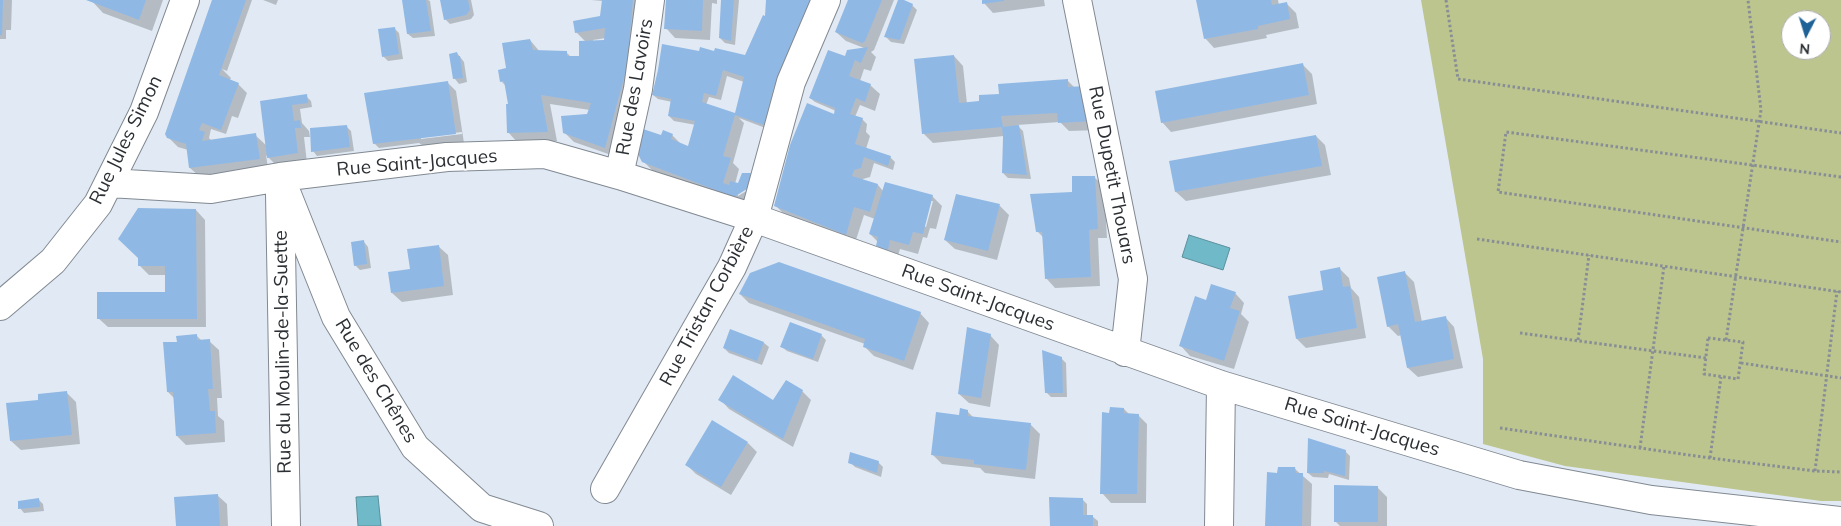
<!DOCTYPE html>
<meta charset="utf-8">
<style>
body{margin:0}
#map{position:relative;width:1841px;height:526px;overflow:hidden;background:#e1eaf4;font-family:Mulish,sans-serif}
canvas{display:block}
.north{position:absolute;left:1781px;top:10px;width:50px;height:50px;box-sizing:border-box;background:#fff;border:1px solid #abacae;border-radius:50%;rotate:185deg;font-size:14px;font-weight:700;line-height:20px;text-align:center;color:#2c3034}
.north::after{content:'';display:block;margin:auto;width:18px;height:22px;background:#1e6297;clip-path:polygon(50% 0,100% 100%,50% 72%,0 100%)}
</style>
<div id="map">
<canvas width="1841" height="526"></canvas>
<div class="north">N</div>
</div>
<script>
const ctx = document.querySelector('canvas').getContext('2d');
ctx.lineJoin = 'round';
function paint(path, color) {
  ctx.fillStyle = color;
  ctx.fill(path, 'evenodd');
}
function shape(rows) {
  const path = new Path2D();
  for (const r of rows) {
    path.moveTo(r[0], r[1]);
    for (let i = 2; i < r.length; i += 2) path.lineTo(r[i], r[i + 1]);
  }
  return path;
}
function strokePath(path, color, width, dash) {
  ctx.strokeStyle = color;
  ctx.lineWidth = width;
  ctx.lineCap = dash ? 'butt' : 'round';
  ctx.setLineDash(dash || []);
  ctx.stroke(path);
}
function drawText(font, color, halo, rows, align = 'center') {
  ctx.font = font + ' Mulish,sans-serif';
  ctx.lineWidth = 4;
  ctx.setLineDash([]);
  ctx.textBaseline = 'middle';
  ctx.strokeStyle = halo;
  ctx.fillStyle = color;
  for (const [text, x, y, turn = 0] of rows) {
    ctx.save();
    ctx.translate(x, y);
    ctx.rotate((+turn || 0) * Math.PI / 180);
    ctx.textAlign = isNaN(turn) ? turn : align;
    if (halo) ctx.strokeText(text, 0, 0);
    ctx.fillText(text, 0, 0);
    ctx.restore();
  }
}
paint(shape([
 [1421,0,1841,0,1841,501,1821,501,1565,466,1483,444,1483,359],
 [1791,20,1821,20,1821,50,1791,50]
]), '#bdc58e');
const water = shape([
 [1189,235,1230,248,1223,270,1182,257,1189,235],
 [378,496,381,526,358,526,356,497,378,496]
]);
paint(water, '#6fb9c8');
strokePath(water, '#5b909c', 1);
paint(shape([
 [0,0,12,0,11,30,6,30,6,39,0,39],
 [91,0,163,0,152,31,103,13],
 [214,0,252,0,227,71,222,69,231,78,229,81,238,84,247,93,238,118,232,116,226,134,211,129,209,138,212,141,255,135,267,146,261,102,306,96,311,101,312,107,300,109,302,123,309,131,310,137,304,137,307,163,277,166,266,155,268,168,200,177,190,168,188,150,178,147,168,137],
 [263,0,278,0,276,5],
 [403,0,428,0,430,1,435,36,413,38,408,34],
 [441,0,471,0,474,15,471,19,450,24,445,19],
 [591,0,643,0,614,156,574,142,565,133,588,116,590,110,550,104,557,141,517,142,508,132,509,105,506,86,501,81,507,69,530,40,540,52,566,52,572,58,580,58,586,42,576,32,601,17,603,1],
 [606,38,606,42,593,42,593,40],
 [667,0,717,0,717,4,712,3,710,40,675,38,666,28],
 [723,0,739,0,735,45,725,43,720,38],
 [767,0,824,0,768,129,739,118,744,123,733,163,739,169,735,184,739,185,750,175,759,184,744,206,653,171,643,161,662,137,672,135,682,145,689,147,696,125,674,121,669,116,672,102,658,99,653,95,700,52,746,56,766,17],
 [791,16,809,17,809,19,790,18],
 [727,76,744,82,736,114,706,105,709,97,721,100],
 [747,188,748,190,738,196,738,193],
 [849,0,894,0,874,50,871,52,876,57,871,71,864,69,860,81,870,85,880,94,875,111,860,105,855,117,862,119,867,124,866,132,870,136,866,149,890,157,895,162,893,170,874,163,870,177,863,179,863,181,878,185,883,191,932,196,942,206,936,229,930,228,927,238,923,237,918,254,900,249,897,259,887,255,877,245,878,242,870,234,875,219,864,215,855,243,785,215,775,205,834,116,836,111,815,102,810,98,846,58,864,48,846,41,836,32],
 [930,201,933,201,926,227,924,226],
 [900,0,912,5,917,10,904,44,891,42,886,37],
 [983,0,1044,0,1045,6,993,13,984,3],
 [1197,0,1278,0,1279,5,1287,4,1296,13,1299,28,1266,35,1267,38,1214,48,1205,38],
 [394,28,399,33,403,59,388,61,383,56],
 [457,53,464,62,467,82,459,84,455,79,451,55],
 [954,56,963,66,967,104,980,102,1000,95,1067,80,1075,88,1101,130,1069,131,1060,122,1017,125,1023,131,1031,179,1008,178,1003,173,1004,136,933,143,923,133],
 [1303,65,1312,74,1317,104,1171,132,1162,122],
 [447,82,456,91,464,143,425,147,419,143,379,148,374,143],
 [462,132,462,134,421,139,421,137],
 [346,126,351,131,354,151,317,156,313,151],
 [1316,136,1325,145,1331,175,1186,201,1176,192,1171,162],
 [1094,177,1104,186,1107,238,1098,238,1100,286,1055,288,1046,278,1044,238,1037,231,1073,193],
 [957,195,1000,206,1009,215,997,260,955,249,945,240],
 [196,210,205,220,206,327,108,327,98,318,166,293,166,275,149,275,140,266],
 [364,242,368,247,371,268,360,270,355,265],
 [438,246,448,255,453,295,402,302,392,293,411,270],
 [1340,269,1349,278,1351,288,1359,297,1366,338,1306,348,1297,339],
 [1405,273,1414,282,1422,322,1445,317,1454,327,1463,368,1418,377,1408,368,1402,335,1398,336,1388,326],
 [1235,293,1244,303,1241,314,1249,322,1234,369,1190,356,1181,346,1207,301],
 [740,294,920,313,929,323,913,370,874,356,864,346,865,344,749,303],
 [731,330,764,343,769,347,762,365,729,353,724,348],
 [821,335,826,340,818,362,787,351,782,347],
 [990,335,999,345,990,407,969,403,959,394],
 [197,336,202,341,209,341,219,350,222,398,217,398,218,416,224,421,225,442,186,445,177,436,174,398,168,392,178,343],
 [1061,358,1066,363,1067,397,1051,397,1046,392],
 [802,391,811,400,793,447,729,409,720,399,773,401],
 [67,393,76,402,80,444,21,450,11,441],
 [1124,409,1129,414,1138,415,1147,424,1146,503,1111,503,1102,493,1110,414],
 [967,411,974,418,1031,425,1040,434,1035,479,985,473,980,468,942,464,932,454,960,416],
 [748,443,757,452,731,495,696,474,687,465],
 [1345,451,1350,456,1349,480,1329,474,1328,478,1313,477,1308,473],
 [850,462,878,462,883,467,881,477,855,467],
 [1295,469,1312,484,1311,526,1267,526,1278,474],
 [1378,488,1387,497,1387,526,1340,526,1335,521],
 [217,495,227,504,228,526,177,526],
 [38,499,43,504,44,511,24,513,20,508],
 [1082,499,1087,504,1087,516,1093,517,1098,521,1098,526,1051,526]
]), '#0003');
paint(shape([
 [0,0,3,0,2,35,0,35],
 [86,0,146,0,139,20],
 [212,0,246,0,219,75,239,83,221,130,202,123,199,130,205,132,202,141,256,133,260,159,189,168,186,144,167,138,165,134],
 [402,0,426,0,431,31,407,34],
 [440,0,468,0,470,10,466,15,444,20],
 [602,0,633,0,627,67,605,148,563,133,561,116,587,114,591,103,541,95,548,132,507,133,506,104,508,104,504,81,500,82,498,70,506,68,502,43,530,39,533,50,567,51,567,56,579,56,579,41,604,40,605,28,575,33,573,21,600,16],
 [666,0,703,0,702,31,664,29],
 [721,0,734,0,731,41,719,38],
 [766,0,811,0,774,87,764,125,735,115,723,156,731,158,723,183,729,185,730,181,738,183,742,173,751,173,747,189,734,197,642,162,637,152,643,129,661,135,663,130,673,134,671,139,688,146,695,121,668,116,671,99,652,95,658,70,662,44,699,51,700,47,714,51,715,48,745,55,763,15,765,16],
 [723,70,744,77,735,113,702,102,704,93,716,96],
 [848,0,882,0,865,41,862,43,835,32],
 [898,0,904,0,913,4,900,40,884,37],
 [982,0,1004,0,1004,1,982,4],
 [1196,0,1271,0,1272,5,1287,2,1290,19,1258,26,1258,29,1204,39],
 [395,27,399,54,382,57,378,29],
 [868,47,861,63,855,60,849,76,871,84,865,102,856,98,850,114,863,118,855,144,891,156,888,166,864,157,861,168,854,170,852,176,878,184,870,212,854,207,846,235,774,206,790,145,807,103,834,114,835,108,809,98,828,50,845,56,847,50],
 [457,52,458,56,460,56,463,78,453,79,449,54],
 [954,55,959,103,979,101,979,95,999,94,998,84,1068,79,1068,87,1086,86,1093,121,1058,123,1057,113,1001,116,1003,127,922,134,914,59],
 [1303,63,1309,95,1161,123,1155,91],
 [448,81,456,134,373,144,364,93],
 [307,94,308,103,292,105,294,121,300,120,301,128,295,128,298,153,267,158,260,101],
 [347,125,350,147,311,152,310,128],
 [1019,125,1027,175,1002,173,1003,137,1002,127],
 [1316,135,1322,166,1175,192,1169,161],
 [1072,176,1095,176,1098,229,1089,230,1091,277,1045,279,1042,232,1036,232,1030,194,1072,192],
 [885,182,933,195,923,234,913,232,909,245,890,240,888,250,876,246,878,237,869,234],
 [956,194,1000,204,988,251,944,240],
 [138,208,196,209,197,319,97,319,97,292,165,292,165,266,138,266,138,258,118,239],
 [364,240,367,264,354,266,351,242],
 [439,245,444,286,391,293,388,272,410,269,407,249],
 [779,262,921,312,904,361,863,347,865,339,739,294,750,273],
 [1340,267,1343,287,1350,286,1357,328,1296,339,1288,296,1323,290,1320,271],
 [1405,271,1415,322,1446,316,1454,359,1407,368,1398,324,1387,327,1377,277],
 [1211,284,1236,292,1230,308,1240,311,1224,361,1179,346,1195,296,1206,300],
 [790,322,822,334,813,359,780,347],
 [967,327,991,334,981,398,958,394],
 [730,329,764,342,757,361,723,348],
 [197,334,197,340,210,339,213,389,208,389,210,411,215,411,216,433,176,436,173,392,167,392,163,342,177,342,176,336],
 [1042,350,1062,357,1063,393,1045,393],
 [733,375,773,400,786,380,803,390,783,439,718,400],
 [67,391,72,435,10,441,6,403,38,400,38,394],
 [1110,407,1124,408,1124,413,1139,414,1137,494,1100,494,1102,412,1109,413],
 [960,408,968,410,968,416,1031,423,1026,470,974,464,974,460,931,455,936,412,959,415],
 [712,420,748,442,721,487,685,465],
 [1308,438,1346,450,1345,476,1324,471,1324,473,1307,473],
 [850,452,879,461,877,473,848,463],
 [1278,467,1295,467,1296,473,1303,473,1302,526,1265,526,1267,472,1277,473],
 [1334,485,1378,486,1378,522,1334,522],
 [218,494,220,526,176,526,174,497],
 [1049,497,1083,498,1083,515,1093,515,1093,526,1050,526],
 [39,498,40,507,18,509,18,501]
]), '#90b8e4');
const minor = shape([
 [1077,0,1133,279,1125,352],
 [619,175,638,89,650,0],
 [280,177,336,317,415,447,482,508,539,526],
 [109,183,211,189,280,177,447,157,545,154,619,175,754,218,1221,385,1519,475,1651,500,1841,521],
 [280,194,286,526],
 [0,306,53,261,98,204,144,112,185,0],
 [605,489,732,267,754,218,791,82,826,0],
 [1219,526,1221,385]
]);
strokePath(minor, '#818992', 30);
strokePath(shape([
 [1446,0,1458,79,1841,133],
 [1841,177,1506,132,1498,192,1841,242],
 [1477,239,1841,292],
 [1520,333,1706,358],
 [1708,338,1743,342,1738,379,1704,374,1708,338],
 [1578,340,1589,255],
 [1726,340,1761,110,1748,0],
 [1741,363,1841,378],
 [1500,428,1710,458,1815,471,1841,472],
 [1640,448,1664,266],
 [1710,458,1721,377],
 [1815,471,1837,291]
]), '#878e95', 3, [2.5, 2.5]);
strokePath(minor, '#fff', 28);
drawText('19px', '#2c3034', '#fff', [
 ["Rue des Lavoirs",635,87,-80],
 ["Rue Jules Simon",126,140,-64],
 ["Rue Saint-Jacques",417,163,-5],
 ["Rue Dupetit Thouars",1112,175,79],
 ["Rue Saint-Jacques",978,298,20],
 ["Rue Tristan Corbière",707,306,-62],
 ["Rue du Moulin-de-la-Suette",283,352,-91],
 ["Rue des Chênes",376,381,59],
 ["Rue Saint-Jacques",1362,427,17]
]);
</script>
